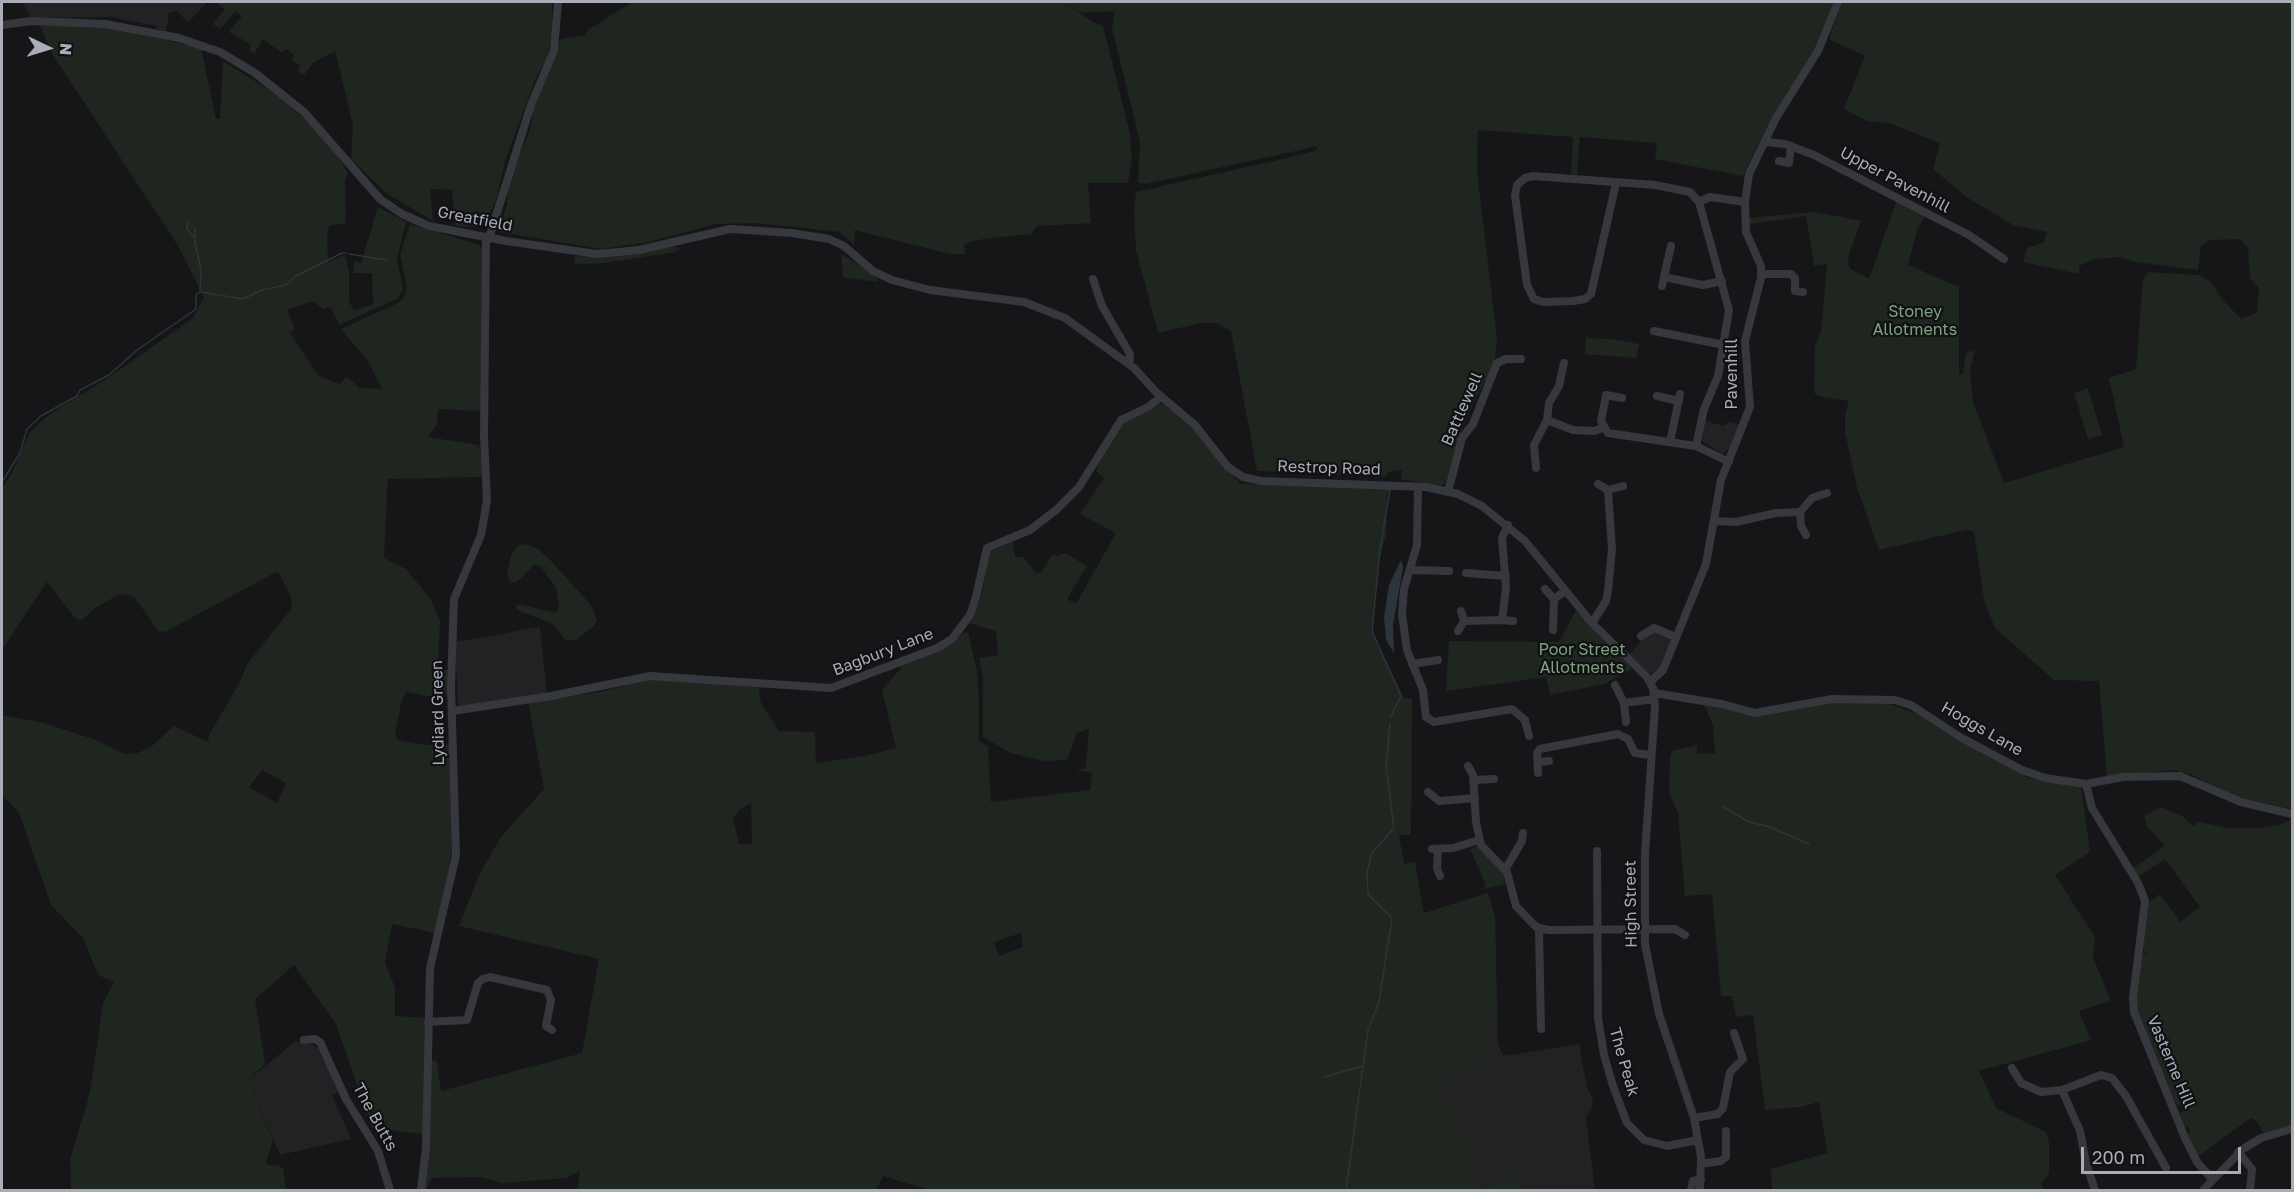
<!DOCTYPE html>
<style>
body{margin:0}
#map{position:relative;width:2294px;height:1192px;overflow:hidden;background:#161618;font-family:"Golos Text",sans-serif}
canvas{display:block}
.frame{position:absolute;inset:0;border:3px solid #a8adb8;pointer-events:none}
.north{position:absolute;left:18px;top:18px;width:60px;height:60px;-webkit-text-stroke:4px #111113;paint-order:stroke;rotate:94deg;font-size:16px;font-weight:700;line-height:24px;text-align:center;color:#a8adb8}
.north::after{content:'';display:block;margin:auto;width:21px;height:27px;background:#a8adb8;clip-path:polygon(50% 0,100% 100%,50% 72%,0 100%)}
.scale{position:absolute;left:2081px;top:1147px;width:160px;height:27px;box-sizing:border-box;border:3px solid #a8adb8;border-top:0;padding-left:8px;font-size:18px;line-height:21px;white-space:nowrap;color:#a8adb8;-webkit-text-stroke:4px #111113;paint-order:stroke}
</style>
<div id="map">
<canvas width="2294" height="1192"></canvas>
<div class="frame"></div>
<div class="north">N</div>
<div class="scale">200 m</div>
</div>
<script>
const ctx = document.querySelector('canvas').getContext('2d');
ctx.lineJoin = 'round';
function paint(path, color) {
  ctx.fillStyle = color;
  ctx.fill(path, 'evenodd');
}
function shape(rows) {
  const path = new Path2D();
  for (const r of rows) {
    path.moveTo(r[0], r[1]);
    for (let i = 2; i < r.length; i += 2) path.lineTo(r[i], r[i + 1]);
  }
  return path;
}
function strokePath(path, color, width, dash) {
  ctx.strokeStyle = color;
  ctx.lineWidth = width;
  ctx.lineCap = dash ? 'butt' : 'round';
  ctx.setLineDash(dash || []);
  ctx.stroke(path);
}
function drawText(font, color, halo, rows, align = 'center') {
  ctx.font = font + ' "Golos Text",sans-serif';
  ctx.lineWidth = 4.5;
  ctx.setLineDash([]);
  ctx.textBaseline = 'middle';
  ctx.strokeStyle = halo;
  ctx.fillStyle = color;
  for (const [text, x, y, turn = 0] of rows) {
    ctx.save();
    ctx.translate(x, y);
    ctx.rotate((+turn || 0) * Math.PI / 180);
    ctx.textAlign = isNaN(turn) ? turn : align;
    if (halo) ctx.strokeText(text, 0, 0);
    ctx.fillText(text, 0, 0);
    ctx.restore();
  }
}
paint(shape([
 [22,2,207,2,188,23,177,11,169,13,166,31,156,29,156,26,112,17,32,18],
 [1704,421,1724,426,1729,422,1742,425,1733,446,1722,454,1702,441],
 [540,627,547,694,458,706,455,642],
 [1653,631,1670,637,1671,640,1661,670,1650,674,1629,655,1649,632],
 [1488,893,1495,917,1498,1043,1503,1056,1579,1044,1587,1088,1593,1099,1591,1110,1586,1118,1595,1190,1427,1190,1424,913],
 [296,1041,307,1042,320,1049,341,1091,332,1095,351,1139,280,1155,248,1080]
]), '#222225');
paint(shape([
 [215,2,552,2,552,37,546,59,535,80,505,161,496,200,484,227,455,226,452,190,430,189,433,221,386,193,351,159,353,125,335,51,313,63,304,75,298,71,301,66,292,60,294,55,286,49,282,53,263,39,254,54,250,51,250,44,229,32,242,16,236,11,220,29,213,24,225,9],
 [632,2,1835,2,1819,43,1767,126,1743,176,1655,159,1657,143,1580,137,1577,175,1571,175,1573,137,1478,130,1477,171,1497,339,1493,371,1490,379,1486,379,1473,403,1461,431,1447,481,1442,486,1401,479,1402,470,1388,472,1386,477,1257,471,1231,331,1217,323,1201,323,1158,333,1136,250,1134,211,1136,192,1287,158,1315,151,1318,146,1146,184,1138,183,1140,142,1112,28,1114,11,1082,13,1066,3,1093,22,1103,26,1130,134,1132,159,1128,183,1088,183,1091,223,1037,226,1031,234,983,239,964,244,965,254,950,254,855,230,854,245,840,232,756,223,715,224,649,242,602,249,499,232,507,204,508,183,530,130,534,105,561,39,586,35,588,30],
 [1842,2,2292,2,2292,809,2230,795,2190,774,2171,770,2107,777,2099,681,2054,680,1995,628,1984,600,1974,531,1966,530,1879,550,1857,488,1845,432,1845,416,1849,401,1822,397,1815,394,1814,388,1815,346,1821,332,1827,264,1814,266,1806,216,1750,224,1748,218,1815,212,1861,221,1849,254,1848,264,1851,269,1869,279,1897,200,1925,216,1917,230,1908,265,1959,287,1959,375,1963,374,1966,353,1975,350,1970,369,1973,402,2004,483,2124,447,2109,378,2136,369,2143,280,2148,272,2199,275,2211,282,2223,300,2241,319,2257,313,2259,288,2250,278,2248,248,2240,239,2209,240,2201,246,2198,270,2136,262,2120,257,2095,259,2079,266,2079,274,2023,262,2027,248,2044,242,2047,232,2015,226,1965,196,1933,169,1940,143,1889,123,1867,121,1844,109,1865,56,1829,39],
 [39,24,105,27,201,48,216,119,220,119,223,61,274,93,306,120,331,146,348,173,345,181,346,223,329,226,327,238,328,262,345,255,349,272,349,301,354,311,373,304,372,273,354,273,354,261,361,263,378,207,406,222,397,259,403,289,397,299,339,325,331,307,323,309,313,301,287,310,295,329,290,333,319,376,340,384,346,376,360,388,382,389,368,361,341,329,398,303,405,296,407,288,400,255,410,224,479,245,482,248,481,411,438,409,437,424,428,437,479,445,484,477,388,479,387,494,384,558,406,569,430,598,440,621,438,669,448,670,448,694,442,699,407,692,402,699,395,733,398,740,425,745,449,744,452,851,435,933,392,924,385,962,395,988,395,1016,425,1018,423,1134,372,1128,336,1024,294,965,255,999,265,1064,248,1080,273,1140,266,1162,268,1165,280,1166,283,1169,286,1190,71,1190,70,1160,90,1092,103,1003,114,982,98,975,83,938,51,905,19,813,2,795,2,715,40,722,96,740,124,754,138,753,152,746,174,726,208,742,209,735,241,680,247,664,292,608,291,597,278,571,167,631,159,632,135,598,126,594,118,595,95,608,82,620,76,619,47,582,2,650,2,487,11,475,30,432,47,416,105,380,193,318,204,297,178,246,53,55],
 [262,770,286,783,277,803,249,787],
 [675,246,680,249,675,252,605,263,575,264,574,256,592,257],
 [841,254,876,275,878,282,843,277],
 [1586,338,1611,339,1639,344,1636,358,1585,354],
 [2088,388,2102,435,2088,439,2074,393],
 [1160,404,1167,405,1188,422,1240,484,1392,488,1387,493,1386,535,1378,565,1371,630,1404,698,1412,699,1411,835,1399,835,1404,864,1415,862,1424,913,1488,893,1495,917,1497,1019,1486,1020,1484,1025,1486,1049,1474,1049,1476,1053,1487,1050,1490,1056,1469,1073,1465,1073,1445,1086,1441,1081,1431,1088,1447,1111,1457,1107,1462,1114,1452,1120,1458,1131,1464,1139,1470,1135,1481,1153,1470,1164,1471,1174,1476,1182,1484,1186,1492,1185,1513,1173,1524,1160,1525,1190,928,1190,883,1176,877,1190,577,1190,580,1170,567,1178,501,1183,481,1177,431,1178,427,1190,423,1190,431,1060,437,1061,441,1091,582,1053,599,959,459,926,479,875,501,837,544,789,528,702,600,692,649,679,759,687,760,701,779,731,815,732,816,763,864,756,896,748,882,690,901,668,900,664,953,643,963,633,968,632,978,676,979,740,988,747,991,802,1090,790,1092,772,1076,771,1086,767,1089,729,1077,733,1067,760,1044,761,1011,753,983,737,983,678,979,658,998,655,996,631,969,623,982,594,988,553,1013,542,1015,557,1023,557,1036,573,1041,572,1053,554,1058,556,1065,553,1087,566,1067,599,1076,604,1116,533,1080,514,1104,478,1096,471,1106,444,1123,422],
 [751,803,752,844,739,844,733,819,739,810],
 [1021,933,1023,947,999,956,994,942],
 [526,544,538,549,551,561,591,605,597,620,594,626,576,640,566,641,553,624,517,610,516,605,522,605,557,613,559,607,556,588,541,567,535,564,517,582,510,583,507,573,512,553,518,546],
 [1576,610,1632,669,1604,684,1550,695,1546,677,1446,691,1449,641,1559,642],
 [1883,702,1918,714,1955,739,2030,778,2081,786,2090,852,2055,875,2095,937,2093,957,2111,1001,2079,1011,2091,1040,1979,1071,1996,1108,2046,1132,2049,1143,2049,1173,2041,1184,2044,1190,1772,1190,1771,1169,1827,1153,1819,1102,1800,1107,1765,1110,1753,1015,1736,1017,1732,996,1721,996,1712,894,1685,896,1678,813,1669,793,1670,757,1672,751,1697,745,1697,753,1715,754,1713,725,1703,703,1745,713,1830,703],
 [2161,807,2182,816,2193,826,2199,822,2229,828,2259,828,2279,825,2292,819,2292,1126,2263,1133,2258,1123,2251,1118,2197,1157,2187,1135,2190,1131,2188,1127,2184,1128,2180,1114,2184,1110,2180,1105,2177,1106,2151,1051,2138,1017,2135,998,2142,955,2146,953,2143,948,2148,903,2160,894,2180,922,2200,907,2165,859,2138,877,2133,868,2165,846,2147,827,2144,816],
 [1479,846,1503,871,1506,884,1483,889,1486,885,1470,849]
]), '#1e261f');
paint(shape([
 [1401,560,1403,568,1393,625,1394,653,1386,640,1384,617,1389,585]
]), '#2c353c');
strokePath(shape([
 [195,228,195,239],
 [349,254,386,260],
 [201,292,243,299,262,290,286,285,296,276,342,253,346,253],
 [2,482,20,453,27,429,41,416,77,396,80,390,109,375,137,350,196,309,196,295,200,292,201,270,194,237,187,229,188,221],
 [1390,718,1401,696,1372,631,1380,550,1390,489],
 [1724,807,1749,822,1767,826,1809,844],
 [1363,1066,1368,1030,1379,1002,1392,918,1368,894,1367,872,1372,853,1394,828,1386,767,1390,724],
 [1324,1077,1363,1066,1346,1190]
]), '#2c353c', 1.5);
strokePath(shape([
 [2,25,31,21,105,24,179,38,220,52,255,73,304,112,380,199,402,214,429,226,506,241,597,254,639,250,730,229,792,233,829,239,844,246,873,271,892,280,930,290,1024,302,1065,318,1134,368,1156,392,1195,425,1228,467,1243,477,1261,481,1426,487,1458,494,1482,506,1525,541,1592,623,1647,677,1653,688,1655,706,1645,854,1645,944,1659,1014,1694,1118,1701,1157,1700,1190],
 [1766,142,1785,144,1814,155,1969,235,2004,259],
 [1779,161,1789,163,1791,146],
 [1616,183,1591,294,1585,299,1573,301,1543,302,1534,299,1527,285,1515,195,1517,185,1525,178,1533,176,1655,185,1690,192,1699,202],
 [489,238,531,105,554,50,558,2],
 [1671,246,1664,277,1703,285,1722,281],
 [1761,274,1791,274,1795,278,1795,291,1803,292],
 [1093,279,1102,306,1130,354,1129,364],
 [1662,286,1664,277],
 [1654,331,1724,345],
 [1564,363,1559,386,1549,403,1547,420,1573,430,1594,431,1603,428],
 [1657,396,1679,401],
 [1622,398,1606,395,1601,421,1608,433,1696,446],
 [1670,442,1680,394],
 [1729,462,1696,446,1704,409,1718,376,1729,310,1699,202,1710,197,1745,202],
 [1536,468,1534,445,1547,420],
 [1598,484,1608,490],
 [1418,487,1417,545,1404,589,1402,614,1407,650,1423,690,1426,717,1434,722,1512,709,1525,720,1529,736],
 [1448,492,1462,438,1473,424,1497,363,1506,359,1521,359],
 [1800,512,1801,526,1806,535],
 [1714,521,1736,522,1776,513,1800,512,1812,498,1827,493],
 [1411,570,1449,571],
 [1466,573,1506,576],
 [1545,589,1554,599],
 [1502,620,1513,621],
 [1464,621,1502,620,1506,587,1502,538,1508,525],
 [1592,623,1606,601,1608,591,1612,549,1608,490,1623,486],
 [1553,630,1554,599,1565,591],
 [1458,631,1464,621,1461,611],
 [1641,636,1654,628,1676,637],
 [1412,664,1438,660],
 [1650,682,1663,670,1706,564,1721,480,1750,407,1745,341,1761,278,1761,266,1746,232,1745,202,1749,174,1776,118,1818,51,1838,2],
 [1615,685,1624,703],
 [1654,693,1722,704,1755,713,1832,699,1895,700,1911,705,1960,737,2022,770,2045,778,2086,784,2123,777,2180,776,2241,802,2292,814],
 [452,711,551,696,650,676,831,688,937,648,952,639,970,615,976,597,987,548,1030,530,1056,510,1079,487,1121,420,1148,407,1161,397],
 [1626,722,1624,703,1654,699],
 [1538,762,1549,761],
 [1468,766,1473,775,1476,822,1481,845,1507,872,1516,906,1536,927,1548,930,1675,929,1685,935],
 [1538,773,1537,753,1540,749,1618,734,1628,739,1635,753,1651,755],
 [1474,780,1494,779],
 [2086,784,2092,808,2138,883,2145,901,2133,998,2134,1012,2185,1138,2197,1162,2212,1179],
 [1428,792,1439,801,1475,798],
 [1432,849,1453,848,1479,840],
 [1438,850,1437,868,1440,876],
 [1597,851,1598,1018,1604,1055,1613,1086,1627,1123,1644,1140,1667,1146,1698,1140],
 [1505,870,1522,841,1523,833],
 [1539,929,1541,1029],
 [428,1022,467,1020,478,983,483,979,490,977,547,990,551,1000,546,1026,552,1030],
 [304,1040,315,1039,320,1042,346,1099,378,1151,390,1190],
 [2012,1068,2021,1083,2041,1092,2062,1090,2101,1075,2112,1078,2126,1096,2166,1168],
 [2062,1090,2080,1131,2086,1163,2095,1190],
 [1694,1118,1718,1114,1723,1108,1730,1072,1743,1059,1734,1033],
 [2238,1152,2252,1169,2250,1190],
 [1701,1164,1721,1161,1726,1157,1726,1131],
 [421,1190,426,1148,430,968,456,855,451,686,454,599,481,535,487,500,484,437,486,237],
 [1691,1190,1693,1181,1701,1179],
 [2203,1190,2243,1149,2261,1138,2292,1129]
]), '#37383d', 8);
drawText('16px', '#a8adb8', '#111113', [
 ["Upper Pavenhill",1895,180,28],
 ["Greatfield",475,219,11],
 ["Pavenhill",1732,374,-90],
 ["Battlewell",1462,409,-66],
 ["Restrop Road",1329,468,2],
 ["Bagbury Lane",883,652,-21],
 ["Lydiard Green",438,713,-91],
 ["Hoggs Lane",1982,729,30],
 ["High Street",1631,904,-91],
 ["The Peak",1624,1062,74],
 ["Vasterne Hill",2171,1062,67],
 ["The Butts",375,1117,61]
]);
drawText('16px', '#7fa381', '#111113', [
 ["Stoney",1915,312],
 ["Allotments",1915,330],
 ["Poor Street",1582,650],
 ["Allotments",1582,668]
]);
</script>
